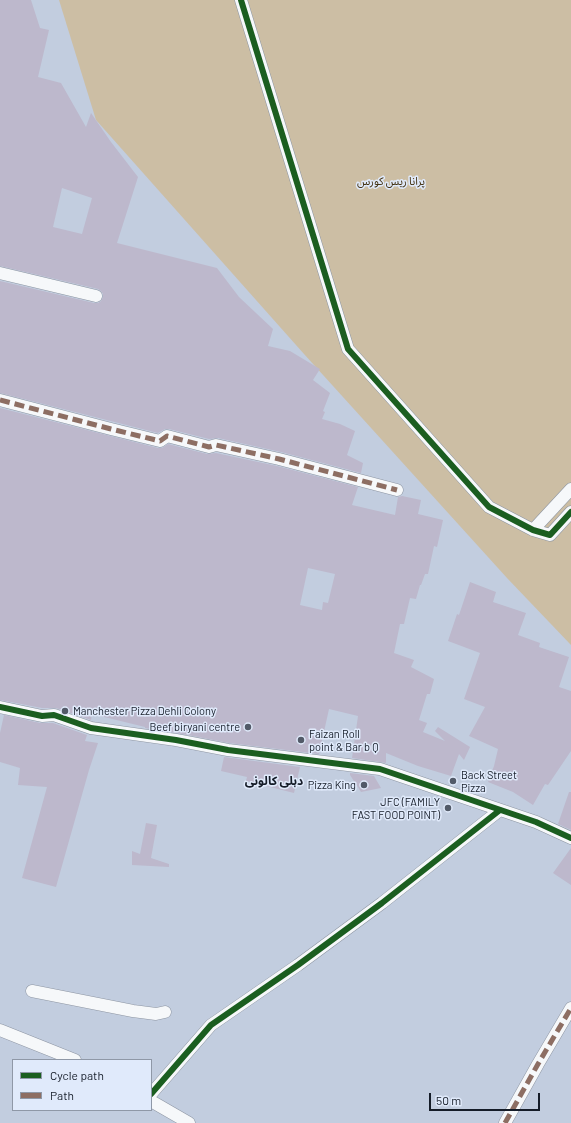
<!DOCTYPE html>
<meta charset="utf-8">
<style>
body{margin:0}
#map{position:relative;width:571px;height:1123px;overflow:hidden;background:#c2cddf;font-family:Barlow,sans-serif}
canvas{display:block}
.legend{position:absolute;left:12px;top:1059px;width:140px;height:52px;box-sizing:border-box;background:#e0eafb;border:1px solid #8f98a7;margin:0;padding:5px 7px;list-style:none;font-size:12px;color:#151c28}
.legend li{display:flex;align-items:center;gap:8px;height:20px}
.legend b{width:20px;border:1px solid #8f98a7}
.scale{position:absolute;left:429px;top:1093px;width:111px;height:18px;box-sizing:border-box;border:2px solid #151c28;border-top:0;padding-left:5px;font-size:12px;line-height:14px;white-space:nowrap;color:#151c28;-webkit-text-stroke:3px #e0eafb;paint-order:stroke}
</style>
<div id="map">
<canvas width="571" height="1123"></canvas>
<ul class="legend">
<li><b style="height:5px;background:#1b5e20"></b>Cycle path</li>
<li><b style="height:5px;background:#8d6e63"></b>Path</li>
</ul>
<div class="scale">50 m</div>
</div>
<script>
const ctx = document.querySelector('canvas').getContext('2d');
ctx.lineJoin = 'round';
function paint(path, color) {
  ctx.fillStyle = color;
  ctx.fill(path, 'evenodd');
}
function shape(rows) {
  const path = new Path2D();
  for (const r of rows) {
    path.moveTo(r[0], r[1]);
    for (let i = 2; i < r.length; i += 2) path.lineTo(r[i], r[i + 1]);
  }
  return path;
}
function strokePath(path, color, width, dash) {
  ctx.strokeStyle = color;
  ctx.lineWidth = width;
  ctx.lineCap = dash ? 'butt' : 'round';
  ctx.setLineDash(dash || []);
  ctx.stroke(path);
}
function drawText(font, color, halo, rows, align = 'center') {
  ctx.font = font + ' Barlow,"Noto Sans Arabic",sans-serif';
  ctx.lineWidth = 3;
  ctx.setLineDash([]);
  ctx.textBaseline = 'middle';
  ctx.strokeStyle = halo;
  ctx.fillStyle = color;
  for (const [text, x, y, turn = 0] of rows) {
    ctx.save();
    ctx.translate(x, y);
    ctx.rotate((+turn || 0) * Math.PI / 180);
    ctx.textAlign = isNaN(turn) ? turn : align;
    if (halo) ctx.strokeText(text, 0, 0);
    ctx.fillText(text, 0, 0);
    ctx.restore();
  }
}
paint(shape([
 [59,0,571,0,571,645,507,578,304,354,96,120]
]), '#ccbea4');
paint(shape([
 [0,0,31,0,40,28,49,30,38,77,61,83,86,127,91,113,111,142,138,177,117,243,217,268,239,297,273,329,268,346,290,351,320,369,313,380,330,393,323,411,325,412,322,419,340,424,355,431,347,455,363,463,361,473,281,452,218,438,209,439,169,429,165,429,158,433,0,393,0,281,94,303,98,303,101,301,103,297,103,294,101,291,98,289,0,266],
 [62,188,92,198,82,234,53,227],
 [0,408,158,448,162,448,168,444,207,454,216,453,277,466,358,487,352,505,395,515,398,497,402,496,421,500,418,514,443,520,437,547,434,546,428,574,425,574,421,585,420,585,416,599,410,598,404,624,400,624,394,653,414,660,411,667,434,679,430,694,427,694,419,720,427,723,423,732,445,741,435,731,438,727,470,747,464,760,459,754,451,776,418,766,386,753,386,763,352,758,358,716,329,709,319,754,229,743,177,733,145,728,145,727,92,714,91,720,56,708,42,708,0,700],
 [308,568,335,574,328,603,323,602,322,610,300,605],
 [470,582,496,592,493,602,526,613,518,635,540,643,539,647,569,657,559,687,571,691,571,751,548,785,545,784,533,805,513,792,488,782,494,766,498,749,469,736,485,707,464,699,480,653,448,641,457,614,459,615],
 [4,715,40,723,53,723,87,735,85,741,98,743,89,770,56,887,22,878,47,787,18,785,20,768,0,762,0,733],
 [224,757,300,767,294,793,246,781,247,777,221,771],
 [350,773,374,776,381,788,361,792,350,775],
 [569,792,571,792,571,830,558,824],
 [146,823,157,825,151,858,169,864,169,867,132,865,132,851,140,854],
 [571,848,571,885,553,873]
]), '#bdb8cc');
const minor = shape([
 [241,0,348,349,489,507,533,530,550,535,571,512],
 [0,273,96,296],
 [0,400,111,429,160,441,167,436,209,447,216,445,279,459,397,490],
 [533,530,571,489],
 [0,707,42,716,54,715,91,728,176,740,228,750,380,769,536,822,571,838],
 [32,991,133,1011,156,1014,165,1012],
 [0,1030,75,1060],
 [151,1094,211,1025,298,965,382,903,500,810],
 [151,1101,189,1123],
 [505,1123,538,1064,571,1008]
]);
strokePath(minor, '#8d95a2', 13);
strokePath(minor, '#f6f8fa', 12);
strokePath(shape([
 [0,400,111,429,160,441,167,436,209,447,216,445,279,459,397,490],
 [505,1123,538,1064,571,1008]
]), '#8d6e63', 5, [10, 5]);
strokePath(shape([
 [241,0,348,349,489,507,533,530,550,535,571,512],
 [0,707,42,716,54,715,91,728,176,740,228,750,380,769,536,822,571,838],
 [151,1094,211,1025,298,965,382,903,500,810]
]), '#1b5e20', 6);
for (const [x, y, r, color] of [
 [65,711,4,"#525a68"],
 [248,727,4,"#525a68"],
 [301,740,4,"#525a68"],
 [453,781,4,"#525a68"],
 [364,785,4,"#525a68"],
 [448,808,4,"#525a68"]
]) {
  const dot = new Path2D();
  dot.arc(x, y, r, 0, 2 * Math.PI);
  ctx.fillStyle = color;
  ctx.fill(dot);
  strokePath(dot, '#e0eafb', 1.5);
}
drawText('11px', '#423110', '#e0eafb', [
 ["پرانا ریس کورس",391,181]
]);
drawText('11px', '#151c28', '#e0eafb', [
 ["Manchester Pizza Dehli Colony",73,711],
 ["Beef biryani centre",240,727,"right"],
 ["Faizan Roll",309,734],
 ["point & Bar b Q",309,747],
 ["Back Street",461,775],
 ["Pizza",461,788],
 ["Pizza King",356,785,"right"],
 ["JFC (FAMILY",440,802,"right"],
 ["FAST FOOD POINT)",440,815,"right"]
], 'left');
drawText('bold 12px', '#151c28', '#e0eafb', [
 ["دہلی کالونی",274,781]
]);
</script>
